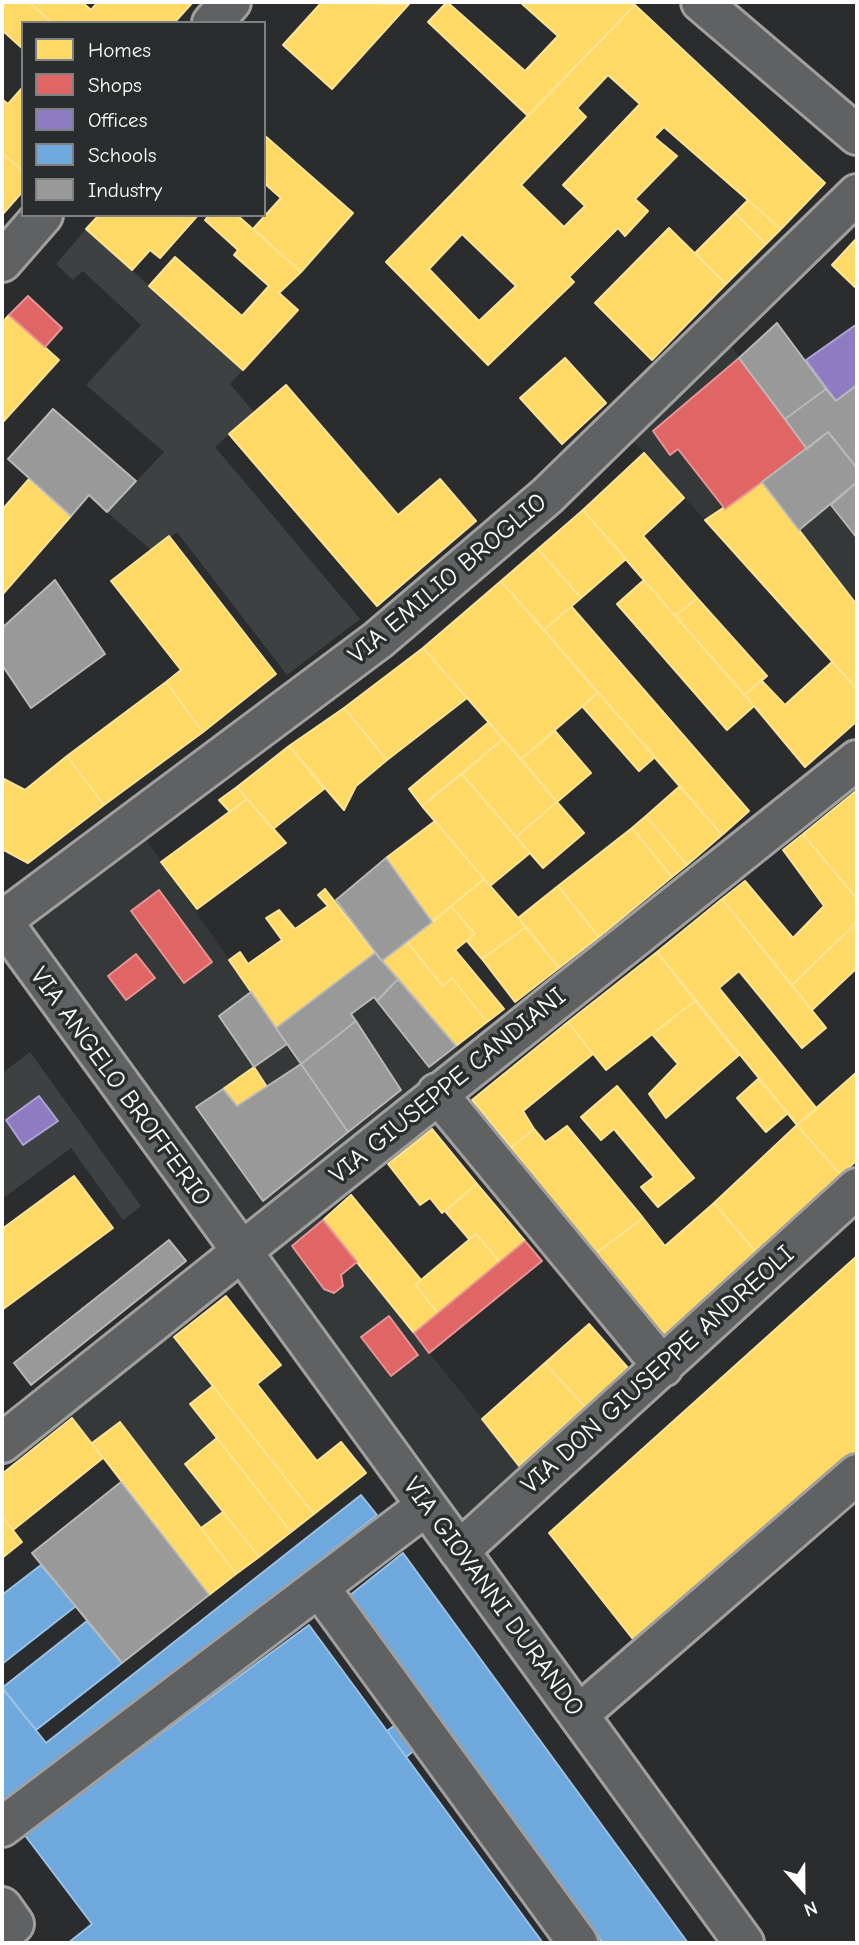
<!DOCTYPE html>
<style>
body{margin:0}
#map{position:relative;width:859px;height:1945px;overflow:hidden;background:#2b2c2d;font-family:"Comic Neue",sans-serif}
canvas{display:block}
.frame{position:absolute;inset:0;border:4px solid #fff;pointer-events:none}
.legend{position:absolute;left:21px;top:21px;width:245px;height:196px;box-sizing:border-box;background:#2a2d2e;border:2px solid #7f8182;margin:0;padding:9px 12px;list-style:none;font-size:21px;color:#fff}
.legend li{display:flex;align-items:center;gap:14px;height:35px}
.legend b{width:35px;border:2px solid #7f8182}
.north{position:absolute;left:768px;top:1854px;width:70px;height:70px;-webkit-text-stroke:5px #2a2d2e;paint-order:stroke;rotate:159deg;font-size:19px;font-weight:700;line-height:28px;text-align:center;color:#fff}
.north::after{content:'';display:block;margin:auto;width:24px;height:32px;background:#fff;clip-path:polygon(50% 0,100% 100%,50% 72%,0 100%)}
</style>
<div id="map">
<canvas width="859" height="1945"></canvas>
<div class="frame"></div>
<ul class="legend">
<li><b style="height:19px;background:#ffd966"></b>Homes</li>
<li><b style="height:19px;background:#e06666"></b>Shops</li>
<li><b style="height:19px;background:#8e7cc3"></b>Offices</li>
<li><b style="height:19px;background:#6fa8dc"></b>Schools</li>
<li><b style="height:19px;background:#999"></b>Industry</li>
</ul>
<div class="north">N</div>
</div>
<script>
const ctx = document.querySelector('canvas').getContext('2d');
ctx.lineJoin = 'round';
function paint(path, color) {
  ctx.fillStyle = color;
  ctx.fill(path, 'evenodd');
}
function shape(rows) {
  const path = new Path2D();
  for (const r of rows) {
    path.moveTo(r[0], r[1]);
    for (let i = 2; i < r.length; i += 2) path.lineTo(r[i], r[i + 1]);
  }
  return path;
}
function strokePath(path, color, width, dash) {
  ctx.strokeStyle = color;
  ctx.lineWidth = width;
  ctx.lineCap = dash ? 'butt' : 'round';
  ctx.setLineDash(dash || []);
  ctx.stroke(path);
}
function drawText(font, color, halo, rows, align = 'center') {
  ctx.font = font + ' "Comic Neue",sans-serif';
  ctx.lineWidth = 7;
  ctx.setLineDash([]);
  ctx.textBaseline = 'middle';
  ctx.strokeStyle = halo;
  ctx.fillStyle = color;
  for (const [text, x, y, turn = 0] of rows) {
    ctx.save();
    ctx.translate(x, y);
    ctx.rotate((+turn || 0) * Math.PI / 180);
    ctx.textAlign = isNaN(turn) ? turn : align;
    if (halo) ctx.strokeText(text, 0, 0);
    ctx.fillText(text, 0, 0);
    ctx.restore();
  }
}
paint(shape([
 [718,328,806,448,828,432,857,468,857,689,620,426],
 [135,823,276,1028,375,953,472,1065,239,1250,15,913],
 [306,1199,533,1482,459,1549,241,1251],
 [159,1318,314,1514,209,1595,57,1400]
]), '#353839');
paint(shape([
 [86,229,243,370,230,384,254,412,215,447,360,619,287,675,177,532,152,551,107,512,164,452,86,385,141,325,83,271,73,280,56,264],
 [30,1052,141,1206,123,1220,71,1148,2,1199,2,1073]
]), '#3e4142');
const homes = shape([
 [2,2,29,2,52,23,23,23,23,49,2,30,2,2],
 [29,2,82,2,91,10,98,2,193,2,174,23,52,23,29,2],
 [322,2,409,4,332,89,283,45,322,2],
 [447,2,525,71,558,36,520,2,631,2,635,5,528,116,428,22,447,2],
 [635,5,825,183,781,229,664,127,654,137,677,156,635,199,648,211,625,236,618,228,569,277,574,282,488,365,386,262,635,5],
 [608,75,640,104,563,185,585,206,564,227,521,185,586,117,577,108,608,75],
 [462,234,516,286,479,321,429,269,462,234],
 [23,87,23,171,2,153,2,99,8,104,23,87],
 [264,135,353,213,301,272,253,229,281,198,264,183,264,135],
 [2,153,23,171,23,191,2,215,2,153],
 [748,200,781,229,766,244,735,213,748,200],
 [735,213,766,244,726,284,695,253,735,213],
 [99,215,198,215,160,258,150,250,132,270,86,229,99,215],
 [209,215,237,215,301,272,279,293,298,310,243,370,149,286,175,257,242,316,269,286,234,255,238,250,205,220,209,215],
 [669,228,726,284,652,360,595,303,669,228],
 [857,238,857,289,832,265,857,238],
 [9,315,59,360,2,423,2,323,9,315],
 [565,358,606,403,562,444,520,398,565,358],
 [286,385,398,515,440,479,476,521,377,606,229,434,286,385],
 [644,453,684,498,643,536,697,598,675,616,583,510,644,453],
 [29,479,71,516,2,595,2,510,29,479],
 [762,482,857,605,857,689,705,520,762,482],
 [583,510,626,559,581,598,538,549,583,510],
 [169,536,276,674,203,732,166,682,181,670,111,581,169,536],
 [538,549,581,598,544,630,501,581,538,549],
 [644,580,754,706,727,730,617,604,644,580],
 [501,581,598,693,521,759,423,648,501,581],
 [697,598,767,676,745,695,675,616,697,598],
 [571,606,749,811,722,835,544,630,571,606],
 [423,648,467,698,387,760,344,708,423,648],
 [832,662,857,689,857,721,805,767,745,695,761,680,785,705,832,662],
 [166,682,203,732,104,805,67,756,166,682],
 [598,693,655,757,639,771,582,706,598,693],
 [344,708,387,760,356,786,344,810,289,746,344,708],
 [489,722,503,739,422,806,409,789,489,722],
 [555,731,591,773,557,802,521,759,555,731],
 [503,739,557,802,516,837,462,774,503,739],
 [289,746,324,789,273,829,237,787,289,746],
 [67,756,104,805,28,863,2,849,2,778,25,790,67,756],
 [462,774,530,853,490,886,422,806,462,774],
 [680,786,722,835,687,865,646,816,680,786],
 [237,787,247,799,230,812,219,800,237,787],
 [857,790,857,899,803,834,857,790],
 [247,799,286,843,197,909,161,862,247,799],
 [557,802,584,833,543,868,516,837,557,802],
 [646,816,687,865,672,877,632,828,646,816],
 [435,821,484,879,432,922,386,858,435,821],
 [632,828,672,877,599,937,558,886,632,828],
 [803,834,857,899,857,922,792,985,722,899,745,881,793,938,824,906,783,850,803,834],
 [484,879,526,927,482,959,467,941,475,934,451,906,484,879],
 [558,886,599,937,559,968,518,918,558,886],
 [325,889,375,953,276,1028,229,960,240,952,248,964,282,940,266,918,279,910,295,929,328,906,318,895,325,889],
 [722,899,826,1028,802,1048,739,971,719,988,817,1109,797,1125,657,952,722,899],
 [451,906,475,934,455,950,504,1009,487,1022,452,978,443,986,407,942,451,906],
 [857,922,857,968,812,1010,792,985,857,922],
 [526,927,559,968,515,1002,482,959,526,927],
 [407,942,443,986,452,978,487,1022,456,1046,382,961,407,942],
 [657,952,695,1001,606,1070,568,1022,657,952],
 [695,1001,739,1055,666,1118,649,1094,678,1064,652,1034,695,1001],
 [568,1022,593,1054,523,1111,534,1129,511,1148,472,1100,568,1022],
 [254,1067,267,1087,237,1106,223,1089,254,1067],
 [857,1072,857,1160,841,1175,797,1125,857,1072],
 [758,1079,788,1113,766,1132,737,1098,758,1079],
 [617,1086,694,1178,658,1207,641,1187,654,1177,614,1129,601,1140,581,1117,617,1086],
 [797,1125,841,1175,756,1252,714,1203,797,1125],
 [567,1126,643,1218,595,1254,511,1148,534,1129,545,1142,567,1126],
 [432,1129,477,1184,442,1213,430,1198,420,1205,388,1164,432,1129],
 [74,1176,113,1228,2,1310,2,1229,74,1176],
 [477,1184,525,1241,500,1262,476,1234,469,1239,445,1211,477,1184],
 [351,1195,421,1280,415,1285,438,1313,414,1333,323,1220,351,1195],
 [714,1203,756,1252,663,1337,595,1254,643,1218,665,1246,714,1203],
 [476,1234,500,1262,438,1313,415,1285,476,1234],
 [857,1256,857,1451,636,1643,549,1533,857,1256],
 [226,1296,281,1365,257,1384,317,1461,341,1442,366,1473,314,1514,174,1337,226,1296],
 [589,1324,629,1369,585,1407,545,1363,589,1324],
 [545,1363,585,1407,519,1466,482,1419,545,1363],
 [213,1386,314,1514,291,1532,190,1404,213,1386],
 [72,1418,103,1458,13,1530,2,1516,2,1474,72,1418],
 [120,1422,236,1574,209,1595,92,1443,120,1422],
 [217,1438,291,1532,259,1557,185,1464,217,1438],
 [223,1512,259,1557,236,1574,201,1528,223,1512],
 [2,1516,22,1542,2,1558,2,1516]
]);
paint(homes, '#ffd966');
strokePath(homes, '#ffe494', 2);
const shops = shape([
 [28,296,62,328,45,347,9,315,28,296],
 [739,358,807,449,725,509,678,449,670,455,653,431,739,358],
 [159,890,212,962,184,983,131,911,159,890],
 [136,954,155,978,126,1000,108,976,136,954],
 [323,1220,357,1262,341,1275,343,1286,334,1293,324,1289,292,1246,323,1220],
 [525,1241,542,1261,429,1353,414,1333,525,1241],
 [389,1316,418,1355,391,1376,361,1337,389,1316]
]);
paint(shops, '#e06666');
strokePath(shops, '#e99494', 2);
const offices = shape([
 [857,324,857,385,836,401,806,360,857,324],
 [39,1096,58,1121,23,1145,6,1120,39,1096]
]);
paint(offices, '#8e7cc3');
strokePath(offices, '#b0a3d5', 2);
const schools = shape([
 [361,1495,377,1515,2,1811,2,1687,46,1743,361,1495],
 [403,1553,688,1943,603,1943,426,1702,349,1596,403,1553],
 [41,1565,76,1606,2,1664,2,1595,41,1565],
 [87,1621,122,1663,36,1730,2,1688,87,1621],
 [309,1625,543,1943,68,1943,92,1924,24,1834,309,1625],
 [426,1702,444,1727,406,1757,387,1731,426,1702]
]);
paint(schools, '#6fa8dc');
strokePath(schools, '#9ac2e6', 2);
const industry = shape([
 [777,323,826,389,785,419,739,358,777,323],
 [857,385,857,468,828,432,807,449,785,419,826,389,836,401,857,385],
 [53,409,136,481,107,512,89,495,71,516,8,459,53,409],
 [828,432,857,468,857,482,799,530,762,482,828,432],
 [857,482,857,538,831,505,857,482],
 [55,580,105,654,31,708,2,665,2,628,55,580],
 [386,858,432,922,382,961,336,900,386,858],
 [375,953,398,979,377,1001,374,997,351,1014,356,1021,301,1064,276,1028,375,953],
 [398,979,456,1046,429,1067,377,1001,398,979],
 [251,992,287,1044,254,1067,219,1016,251,992],
 [356,1021,401,1090,348,1132,301,1064,356,1021],
 [301,1064,348,1132,263,1201,196,1107,223,1089,237,1106,301,1064],
 [169,1240,186,1261,31,1385,14,1363,169,1240],
 [121,1482,209,1595,122,1663,32,1553,121,1482]
]);
paint(industry, '#999');
strokePath(industry, '#b8b8b8', 2);
const minor = shape([
 [701,2,857,135],
 [212,23,231,2],
 [2,262,43,215],
 [2,921,744,1943],
 [2,921,378,640,547,496,857,194],
 [437,1093,663,1367],
 [2,1443,857,760],
 [459,1551,857,1188],
 [319,1587,578,1943],
 [584,1710,857,1474],
 [2,1827,426,1506],
 [2,1907,14,1924,2,1934]
]);
strokePath(minor, '#a0a0a0', 44);
strokePath(minor, '#606162', 38);
drawText('26px', '#fff', '#2a2d2e', [
 ["VIA EMILIO BROGLIO",448,579,-40],
 ["VIA GIUSEPPE CANDIANI",448,1086,-39],
 ["VIA ANGELO BROFFERIO",120,1087,54],
 ["VIA DON GIUSEPPE ANDREOLI",658,1370,-42],
 ["VIA GIOVANNI DURANDO",493,1597,54]
]);
</script>
